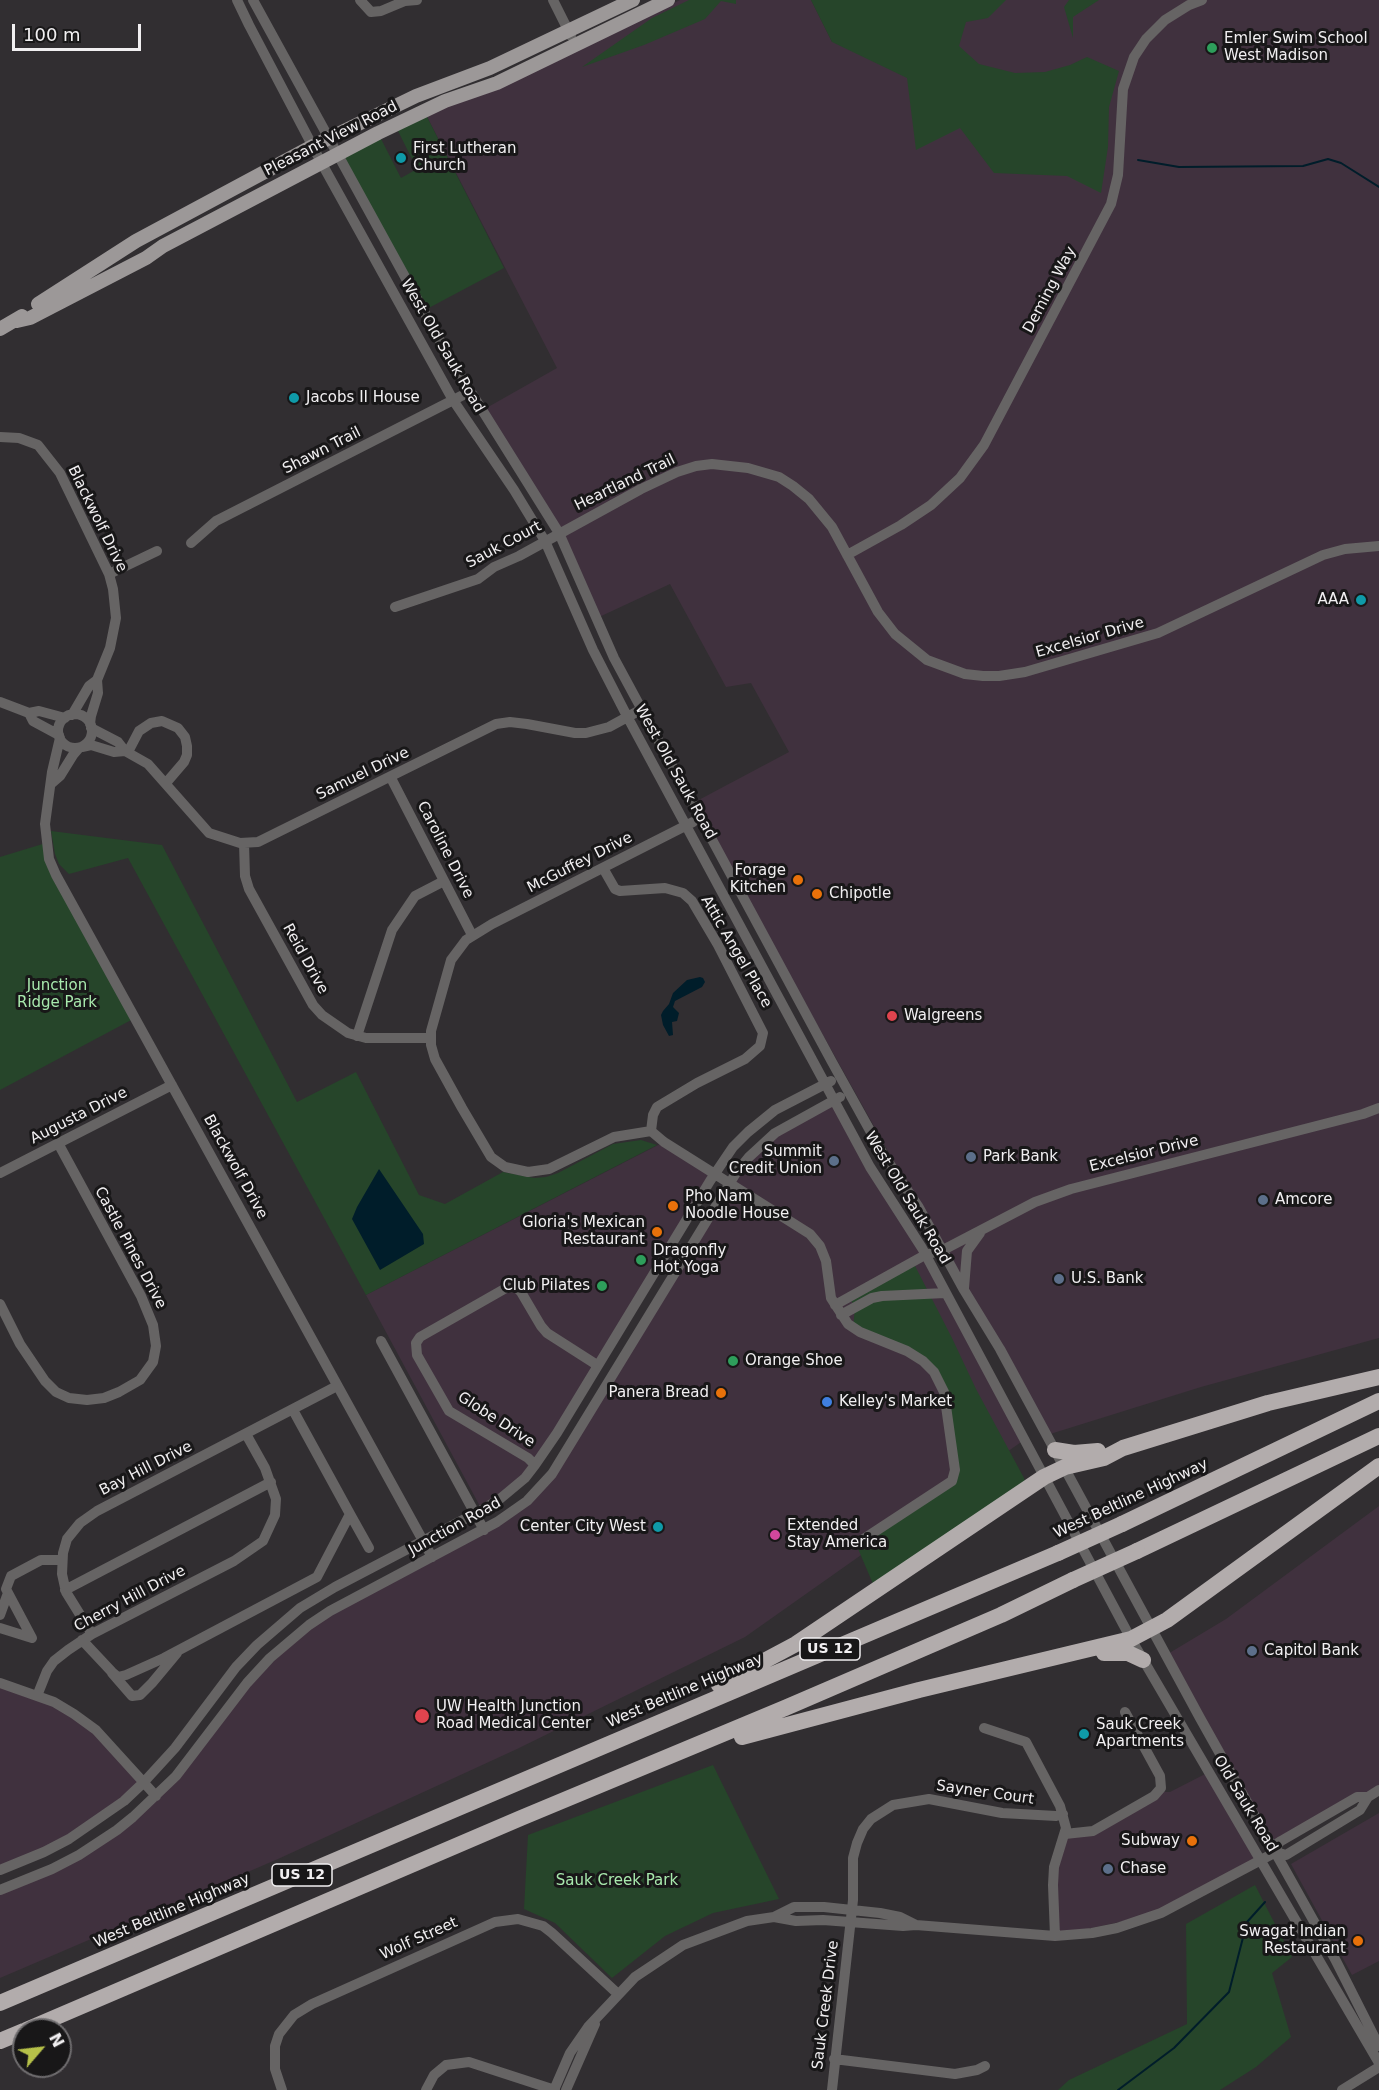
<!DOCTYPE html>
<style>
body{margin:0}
#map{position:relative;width:1379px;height:2090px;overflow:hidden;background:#312e31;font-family:"DejaVu Sans",sans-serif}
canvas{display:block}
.north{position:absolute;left:12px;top:2018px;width:60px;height:60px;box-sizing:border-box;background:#181718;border:2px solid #6f6d6f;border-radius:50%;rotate:62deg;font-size:16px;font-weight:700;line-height:24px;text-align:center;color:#f1eff1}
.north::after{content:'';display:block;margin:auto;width:21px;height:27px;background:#b6c149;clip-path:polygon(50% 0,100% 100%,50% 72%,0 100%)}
.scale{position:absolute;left:12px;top:24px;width:129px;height:27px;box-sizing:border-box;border:3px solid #f1eff1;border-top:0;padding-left:8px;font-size:18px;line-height:21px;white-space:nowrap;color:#f1eff1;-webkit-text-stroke:4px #181718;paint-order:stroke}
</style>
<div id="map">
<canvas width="1379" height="2090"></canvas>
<div class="north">N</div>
<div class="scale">100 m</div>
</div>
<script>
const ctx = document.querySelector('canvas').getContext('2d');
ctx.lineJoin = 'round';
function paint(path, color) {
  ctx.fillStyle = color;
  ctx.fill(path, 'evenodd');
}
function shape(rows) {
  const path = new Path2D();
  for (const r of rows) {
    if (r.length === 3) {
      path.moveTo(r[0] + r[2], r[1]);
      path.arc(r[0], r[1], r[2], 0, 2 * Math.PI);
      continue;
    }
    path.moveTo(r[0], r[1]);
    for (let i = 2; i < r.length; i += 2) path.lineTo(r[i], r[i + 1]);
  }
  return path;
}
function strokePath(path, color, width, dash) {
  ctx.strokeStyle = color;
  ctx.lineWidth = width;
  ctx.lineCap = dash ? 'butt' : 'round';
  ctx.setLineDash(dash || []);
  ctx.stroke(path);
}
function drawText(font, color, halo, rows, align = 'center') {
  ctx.font = font + ' "DejaVu Sans",sans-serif';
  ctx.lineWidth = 6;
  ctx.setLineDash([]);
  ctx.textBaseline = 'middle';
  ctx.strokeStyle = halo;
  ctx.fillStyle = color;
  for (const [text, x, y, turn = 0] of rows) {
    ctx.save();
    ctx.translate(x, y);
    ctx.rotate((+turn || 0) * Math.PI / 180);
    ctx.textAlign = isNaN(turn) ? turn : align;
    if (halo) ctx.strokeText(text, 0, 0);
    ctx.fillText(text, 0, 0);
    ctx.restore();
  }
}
paint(shape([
 [680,0,811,0,832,42,974,0,1379,0,1379,1338,1201,1387,1047,1435,693,803,789,752,751,683,726,687,670,584,597,618,578,574,481,411,557,368,424,111,579,50],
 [834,1100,898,1208,1024,1440,745,1637,517,1749,278,1859,0,1978,0,1890,52,1869,147,1804,229,1707,309,1625,497,1522,538,1490,736,1173,764,1142],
 [664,1142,715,1173,535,1465,482,1510,366,1295],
 [1379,1506,1379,1790,1281,1841,1276,1852,1166,1655,1226,1619],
 [0,1683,74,1714,143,1783,102,1817,0,1870],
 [1209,1772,1261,1860,1161,1913,1055,1936,1053,1885,1065,1838,1080,1834,1159,1792,1170,1792],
 [1379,1813,1379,1961,1352,1975,1291,1864]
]), '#40313e');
paint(shape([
 [689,0,736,0,736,4,721,1,705,19,644,45,582,67,652,18],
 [811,0,1006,0,988,18,966,22,959,46,979,64,1015,73,1045,72,1070,65,1087,57,1119,71,1109,107,1108,147,1101,193,1067,176,994,173,960,128,916,150,907,78,832,42],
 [1069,0,1099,0,1073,17,1073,38,1064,7],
 [424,111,504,268,423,311,337,154,378,133,401,178,417,169,395,125],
 [51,831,162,845,297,1102,356,1072,419,1195,445,1204,503,1172,534,1178,546,1177,558,1173,613,1144,641,1140,657,1145,366,1295,128,858,69,874,59,864,55,854],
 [46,843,49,859,135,1018,0,1090,0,857],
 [913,1262,952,1338,976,1389,1024,1478,1026,1486,876,1591,856,1544,952,1481,944,1392,923,1361,853,1328,855,1307,849,1297],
 [713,1765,779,1899,713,1913,665,1936,612,1978,555,1923,524,1909,528,1835],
 [1255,1885,1292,1957,1272,1973,1291,2037,1256,2067,1220,2090,1058,2090,1069,2080,1187,2024,1186,1924]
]), '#26452a');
paint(shape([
 [700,977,703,978,705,982,702,987,675,1001,673,1007,679,1013,677,1021,672,1022,673,1035,669,1036,663,1025,661,1015,663,1011,669,1004,673,993,687,980],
 [379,1169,423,1234,424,1244,380,1270,352,1219,357,1207]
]), '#001d2a');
strokePath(shape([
 [1138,160,1179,167,1303,166,1328,159,1341,163,1379,187],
 [1118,2090,1174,2048,1229,1992,1247,1922,1265,1902]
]), '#001d2a', 2);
strokePath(shape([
 [237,0,249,25,321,162,453,400,514,490,545,541,593,650,628,718,870,1167,922,1248,1131,1639,1379,2063],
 [253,0,449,357,559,533,614,658,832,1062,883,1154,918,1206,964,1290,1000,1349,1200,1718,1335,1959,1379,2046],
 [360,0,371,12,381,11,405,1,417,0],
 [553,0,571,36],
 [0,437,19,438,38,445,60,473,109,574,113,589,116,618,110,648,97,680,98,693,91,716,90,724],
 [191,543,216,521,469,392],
 [847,555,901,525,931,505,960,478,984,445,1111,204,1118,175,1123,89,1134,57,1146,39,1165,20,1189,5,1202,0],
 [109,574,157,551],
 [395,607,478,579,494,567,519,556,641,489,677,472,696,466,712,464,748,468,779,477,793,486,809,499,832,527,878,612,895,634,927,660,965,674,983,676,999,676,1025,672,1158,633,1323,555,1345,549,1379,546],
 [0,702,29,713,39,711,65,718],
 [29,713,33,721,59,735],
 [75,731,17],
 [72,715,89,686,97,680],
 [91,728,118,742,125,751,148,764,209,833,240,843,258,842,496,724,510,722,527,724,575,733,586,733,609,727,642,709],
 [60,738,52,772,45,824,49,859,56,875,432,1557],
 [82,747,91,745,114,752,125,751],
 [128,752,139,731,151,723,162,721,178,728,185,737,187,746,187,755,184,762,166,783],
 [391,778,472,935],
 [52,783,60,776,73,755,79,748],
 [244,843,245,876,249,889,313,1005,322,1015,348,1033,366,1038,430,1038],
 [603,868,615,889,620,891,665,888,683,893,692,901,718,945,763,1033,760,1046,745,1059,697,1083,657,1107,653,1115,651,1131,664,1142,810,1234,820,1246,826,1261,831,1298,848,1324,860,1332,907,1351,923,1361,934,1372,944,1392,955,1470,952,1481,856,1544,841,1543],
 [357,1036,392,930,415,896,444,881],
 [651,1131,614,1137,549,1169,528,1172,505,1167,491,1157,462,1108,435,1059,431,1045,431,1031,451,960,466,940,492,924,693,822],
 [0,1173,172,1085],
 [964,1288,967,1251,980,1233],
 [0,1304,20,1344,45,1381,56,1392,69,1398,87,1400,104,1398,119,1392,140,1380,153,1362,156,1346,153,1325,141,1296,58,1143],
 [835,1305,925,1255,943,1250,1035,1202,1071,1189,1363,1114,1379,1108],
 [841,1315,872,1298,882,1296,945,1293],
 [381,1341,484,1530],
 [535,1465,528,1458,449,1411,417,1355,416,1343,420,1337,506,1288,516,1287,521,1292,541,1326,547,1333,597,1365],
 [350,1514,369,1548],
 [65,1590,271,1482],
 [0,1615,8,1593],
 [0,1628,32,1638,6,1589,11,1576,41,1560,62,1560],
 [92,1634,66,1592,62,1574,63,1553,67,1539,80,1523,97,1511,337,1386],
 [82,1640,112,1672,118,1677,126,1675,164,1658,317,1577,350,1514,293,1410],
 [112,1673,132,1696,140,1695,152,1683,177,1653],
 [0,1683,54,1702,74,1714,96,1730,156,1796],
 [37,1696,47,1671,54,1661,68,1650,92,1634,234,1561,263,1541,275,1515,276,1499,265,1468,246,1434],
 [984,1728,1026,1742,1060,1806,1066,1828,1054,1867,1053,1885,1055,1936],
 [1065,1834,1093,1831,1154,1796,1161,1788,1160,1776,1125,1712],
 [1276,1852,1278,1843,1281,1841,1357,1797,1368,1797,1379,1790],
 [0,1870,44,1852,69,1839,124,1801,143,1783,175,1748,236,1667,257,1645,300,1608,335,1587,482,1510,501,1498,525,1478,535,1465,557,1433,710,1181,733,1147,748,1132,775,1110,831,1081],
 [0,1890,52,1869,79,1855,117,1830,133,1817,176,1776,247,1683,270,1658,309,1625,330,1611,497,1522,527,1501,552,1474,736,1173,749,1157,775,1133,840,1097],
 [774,1917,796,1921,823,1920,903,1926,916,1925,1055,1936,1092,1933,1117,1928,1161,1913,1276,1852,1286,1855,1360,1810,1368,1797],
 [834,2059,955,2074,977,2070,985,2066],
 [282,2090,275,2069,275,2046,279,2034,294,2015,312,2004,495,1922,518,1919,543,1926,552,1933,618,1994],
 [426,2090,434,2075,446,2065,469,2062,555,2090],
 [554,2090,570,2053,588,2027,635,1977,683,1945,747,1921,774,1917,794,1907,824,1907,880,1913,900,1917,916,1925],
 [566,2090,595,2024],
 [832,2090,853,1900,853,1858,857,1843,863,1829,871,1819,893,1805,929,1799,1002,1813,1056,1816,1063,1814],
 [1342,2090,1379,2067]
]), '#666464', 10);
strokePath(shape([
 [38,304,136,241,313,146,416,96,490,68,633,0],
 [17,321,30,318,146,258,163,246,378,133,445,101,497,83,668,0],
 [0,329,22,316]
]), '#9c9898', 14);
strokePath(shape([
 [1055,1450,1074,1453,1098,1451],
 [1122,1524,1379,1401],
 [1137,1551,1379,1436],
 [1104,1653,1128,1653,1143,1660],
 [719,1685,796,1644,1044,1477,1065,1467,1104,1458,1123,1448,1268,1403,1379,1377],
 [742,1737,919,1690,1131,1639,1167,1620,1379,1466],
 [0,2003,1058,1553],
 [26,2030,521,1818,785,1708,1001,1615,1073,1580],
 [0,2041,24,2031]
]), '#b2acac', 16);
strokePath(shape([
 [1058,1553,1122,1524],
 [1073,1580,1137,1551]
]), '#b2acac', 16);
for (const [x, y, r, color] of [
 [1212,48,6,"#2e9e5b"],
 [401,158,6,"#0f9aa8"],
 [294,398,6,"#0f9aa8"],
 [1361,600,6,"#0f9aa8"],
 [798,880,6,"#e8710a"],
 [817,894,6,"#e8710a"],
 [892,1016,6,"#e0444e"],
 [971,1157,6,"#5c6f8a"],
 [834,1161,6,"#5c6f8a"],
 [1263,1200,6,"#5c6f8a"],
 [673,1206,6,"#e8710a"],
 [657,1232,6,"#e8710a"],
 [641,1260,6,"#2e9e5b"],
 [1059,1279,6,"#5c6f8a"],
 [602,1286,6,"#2e9e5b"],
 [733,1361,6,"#2e9e5b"],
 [721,1393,6,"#e8710a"],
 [827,1402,6,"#3f7fe0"],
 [658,1527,6,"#0f9aa8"],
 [775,1535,6,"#d1479c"],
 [1252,1651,6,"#5c6f8a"],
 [422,1716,8,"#e0444e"],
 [1084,1734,6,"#0f9aa8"],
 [1192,1841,6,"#e8710a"],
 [1108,1869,6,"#5c6f8a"],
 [1358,1941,6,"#e8710a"]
]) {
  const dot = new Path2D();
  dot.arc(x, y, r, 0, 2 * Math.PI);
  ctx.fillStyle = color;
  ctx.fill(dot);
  strokePath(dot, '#181718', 2);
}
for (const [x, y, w] of [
 [830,1649,60],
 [302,1875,60]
]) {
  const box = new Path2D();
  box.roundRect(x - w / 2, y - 11, w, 22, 4.5);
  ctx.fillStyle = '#181718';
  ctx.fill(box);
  strokePath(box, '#f1eff1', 1.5);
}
drawText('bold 14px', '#f1eff1', null, [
 ["US 12",830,1649],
 ["US 12",302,1875]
]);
drawText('15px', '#f1eff1', '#181718', [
 ["Emler Swim School",1224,39],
 ["West Madison",1224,56],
 ["First Lutheran",413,149],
 ["Church",413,166],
 ["Jacobs II House",306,398],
 ["AAA",1349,600,"right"],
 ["Forage",786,871,"right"],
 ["Kitchen",786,888,"right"],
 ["Chipotle",829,894],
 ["Walgreens",904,1016],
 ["Summit",822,1152,"right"],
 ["Credit Union",822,1169,"right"],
 ["Park Bank",983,1157],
 ["Pho Nam",685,1197],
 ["Noodle House",685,1214],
 ["Amcore",1275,1200],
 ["Gloria's Mexican",645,1223,"right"],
 ["Restaurant",645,1240,"right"],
 ["Dragonfly",653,1251],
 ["Hot Yoga",653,1268],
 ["U.S. Bank",1071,1279],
 ["Club Pilates",590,1286,"right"],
 ["Orange Shoe",745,1361],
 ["Panera Bread",709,1393,"right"],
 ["Kelley's Market",839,1402],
 ["Extended",787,1526],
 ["Stay America",787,1543],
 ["Center City West",646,1527,"right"],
 ["Capitol Bank",1264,1651],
 ["UW Health Junction",436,1707],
 ["Road Medical Center",436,1724],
 ["Sauk Creek",1096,1725],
 ["Apartments",1096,1742],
 ["Subway",1180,1841,"right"],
 ["Chase",1120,1869],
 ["Swagat Indian",1346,1932,"right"],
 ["Restaurant",1346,1949,"right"]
], 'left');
drawText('15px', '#f1eff1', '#181718', [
 ["Pleasant View Road",331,139,-27],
 ["Deming Way",1050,290,-62],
 ["West Old Sauk Road",442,346,60],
 ["Shawn Trail",322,451,-27],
 ["Heartland Trail",625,483,-26],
 ["Blackwolf Drive",97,519,64],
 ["Sauk Court",504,545,-28],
 ["Excelsior Drive",1090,638,-16],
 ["West Old Sauk Road",675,772,61],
 ["Samuel Drive",363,774,-26],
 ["Caroline Drive",445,850,63],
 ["McGuffey Drive",580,863,-27],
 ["Attic Angel Place",736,952,60],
 ["Reid Drive",305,959,61],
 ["Augusta Drive",79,1116,-27],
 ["Excelsior Drive",1144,1154,-14],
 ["Blackwolf Drive",235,1167,61],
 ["West Old Sauk Road",907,1198,59],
 ["Castle Pines Drive",130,1248,62],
 ["Globe Drive",496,1420,33],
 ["Bay Hill Drive",146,1469,-27],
 ["West Beltline Highway",1131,1499,-25],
 ["Junction Road",455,1527,-29],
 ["Cherry Hill Drive",130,1599,-28],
 ["West Beltline Highway",685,1691,-23],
 ["Sayner Court",985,1793,8],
 ["Old Sauk Road",1245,1804,59],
 ["West Beltline Highway",172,1911,-23],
 ["Wolf Street",419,1939,-24],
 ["Sauk Creek Drive",826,2005,-83]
]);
drawText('15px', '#a8e9ad', '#181718', [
 ["Junction",57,986],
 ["Ridge Park",57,1003],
 ["Sauk Creek Park",617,1881]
]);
</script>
